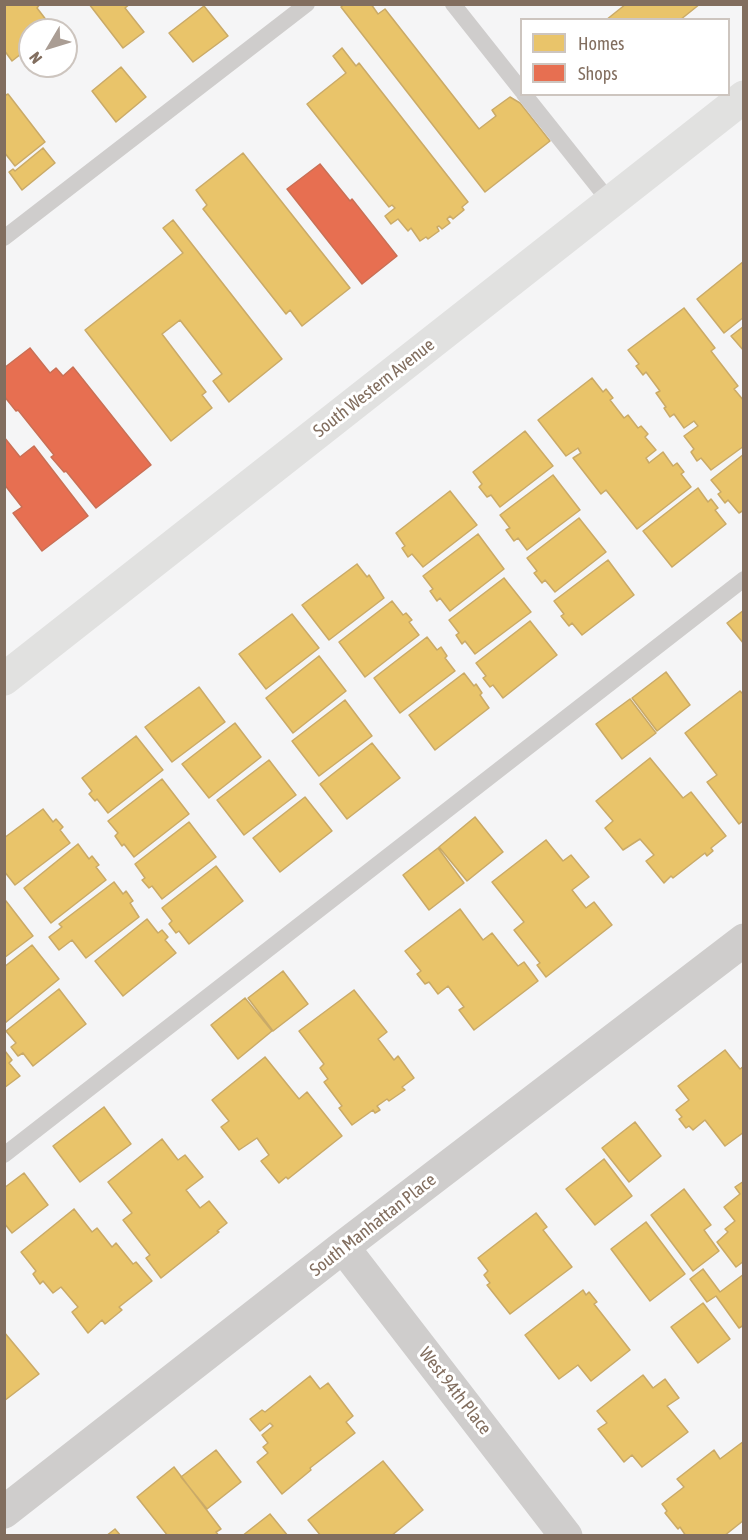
<!DOCTYPE html>
<style>
body{margin:0}
#map{position:relative;width:748px;height:1540px;overflow:hidden;background:#f5f5f6;font-family:"Asap Condensed",sans-serif}
canvas{display:block}
.frame{position:absolute;inset:0;border:6px solid #826e5f;pointer-events:none}
.legend{position:absolute;left:520px;top:18px;width:210px;height:78px;box-sizing:border-box;background:#fff;border:2px solid #cdc5bf;margin:0;padding:8px 10px;list-style:none;font-size:18px;color:#826e5f}
.legend li{display:flex;align-items:center;gap:12px;height:30px}
.legend b{width:30px;border:2px solid #cdc5bf}
.north{position:absolute;left:18px;top:18px;width:60px;height:60px;box-sizing:border-box;background:#fff;border:2px solid #cdc5bf;border-radius:50%;rotate:232deg;font-size:16px;font-weight:700;line-height:24px;text-align:center;color:#826e5f}
.north::after{content:'';display:block;margin:auto;width:21px;height:27px;background:#aa9d94;clip-path:polygon(50% 0,100% 100%,50% 72%,0 100%)}
</style>
<div id="map">
<canvas width="748" height="1540"></canvas>
<div class="frame"></div>
<ul class="legend">
<li><b style="height:16px;background:#e9c46a"></b>Homes</li>
<li><b style="height:16px;background:#e76f51"></b>Shops</li>
</ul>
<div class="north">N</div>
</div>
<script>
const ctx = document.querySelector('canvas').getContext('2d');
ctx.lineJoin = 'round';
function paint(path, color) {
  ctx.fillStyle = color;
  ctx.fill(path, 'evenodd');
}
function shape(rows) {
  const path = new Path2D();
  for (const r of rows) {
    path.moveTo(r[0], r[1]);
    for (let i = 2; i < r.length; i += 2) path.lineTo(r[i], r[i + 1]);
  }
  return path;
}
function strokePath(path, color, width, dash) {
  ctx.strokeStyle = color;
  ctx.lineWidth = width;
  ctx.lineCap = dash ? 'butt' : 'round';
  ctx.setLineDash(dash || []);
  ctx.stroke(path);
}
function drawText(font, color, halo, rows, align = 'center') {
  ctx.font = font + ' "Asap Condensed",sans-serif';
  ctx.lineWidth = 6;
  ctx.setLineDash([]);
  ctx.textBaseline = 'middle';
  ctx.strokeStyle = halo;
  ctx.fillStyle = color;
  for (const [text, x, y, turn = 0] of rows) {
    ctx.save();
    ctx.translate(x, y);
    ctx.rotate((+turn || 0) * Math.PI / 180);
    ctx.textAlign = isNaN(turn) ? turn : align;
    if (halo) ctx.strokeText(text, 0, 0);
    ctx.fillText(text, 0, 0);
    ctx.restore();
  }
}
const homes = shape([
 [4,4,40,4,37,8,47,21,36,30,30,30,28,36,30,39,30,47,12,61,4,50,4,4],
 [89,4,130,4,125,8,144,32,123,48,89,4],
 [344,4,371,4,378,14,385,9,479,129,496,116,492,110,510,97,520,103,550,141,485,192,341,7,344,4],
 [626,4,700,4,680,20,606,20,626,4],
 [204,6,228,36,193,62,169,33,204,6],
 [342,48,356,66,359,63,468,202,462,207,464,210,453,219,450,216,447,219,450,223,442,229,439,226,437,227,439,231,428,239,426,237,420,241,411,228,408,231,398,219,391,224,385,216,395,208,392,205,389,207,307,104,346,73,333,56,342,48],
 [121,67,146,97,116,122,92,91,121,67],
 [8,94,45,142,15,166,4,152,4,96,8,94],
 [43,148,55,163,22,190,9,172,13,169,15,171,43,148],
 [243,153,350,288,302,326,290,310,286,314,203,209,207,205,196,190,243,153],
 [173,220,282,359,229,402,213,381,222,374,180,320,162,334,206,392,202,395,212,408,171,441,85,330,183,253,163,228,173,220],
 [744,261,744,317,724,333,697,299,744,261],
 [684,308,715,348,711,351,738,386,734,389,744,401,744,446,711,470,701,458,697,461,691,452,694,449,684,436,698,426,694,421,684,428,674,414,670,417,664,408,666,407,656,393,660,391,646,372,643,375,636,366,639,364,628,350,684,308],
 [744,326,744,351,731,336,744,326],
 [592,378,603,392,606,389,613,398,610,400,624,418,628,415,638,428,641,426,648,434,645,437,656,450,646,458,649,463,663,452,673,466,677,463,684,472,681,474,691,487,637,529,606,490,601,494,573,458,581,453,578,448,566,456,538,420,592,378],
 [525,431,553,466,500,507,491,495,487,497,479,487,482,484,473,472,525,431],
 [744,454,744,510,739,513,728,500,725,503,718,494,721,492,711,480,744,454],
 [553,475,580,510,527,550,518,538,514,541,506,530,510,528,500,515,553,475],
 [698,488,708,502,711,499,718,508,715,510,726,524,672,567,643,531,698,488],
 [450,491,477,525,423,567,412,554,408,557,402,548,405,546,396,533,450,491],
 [579,518,606,552,555,592,545,580,542,583,534,573,537,571,527,558,579,518],
 [478,534,504,569,450,611,440,598,437,601,430,591,433,589,423,576,478,534],
 [608,560,634,595,582,635,572,623,569,626,561,616,564,614,554,601,608,560],
 [357,564,367,577,369,575,384,598,329,640,302,605,357,564],
 [504,578,531,612,475,654,465,641,462,644,456,635,459,633,449,620,504,578],
 [392,601,403,615,406,613,412,620,409,622,419,635,365,677,339,642,392,601],
 [744,610,744,644,727,623,744,610],
 [292,614,319,648,266,689,239,654,292,614],
 [530,621,557,655,503,698,493,685,490,687,483,678,486,676,476,663,530,621],
 [427,637,437,650,441,647,447,656,445,658,455,671,400,713,374,678,427,637],
 [319,656,346,691,293,733,266,698,319,656],
 [666,672,690,705,657,731,632,698,666,672],
 [464,673,474,686,476,684,482,693,480,695,489,708,435,750,409,715,464,673],
 [199,687,225,722,172,762,145,727,199,687],
 [740,691,744,695,744,820,739,824,707,782,717,775,685,733,740,691],
 [630,699,656,733,622,759,596,724,630,699],
 [345,700,372,736,319,776,292,741,345,700],
 [235,723,261,757,209,798,182,764,235,723],
 [136,736,163,770,108,813,97,799,95,801,89,794,92,791,82,778,136,736],
 [372,743,400,778,347,819,320,784,372,743],
 [650,758,683,798,691,792,726,836,711,848,713,851,707,856,705,853,673,878,671,876,664,883,646,861,654,855,640,839,623,850,605,828,613,821,596,801,650,758],
 [269,760,296,795,244,835,217,800,269,760],
 [162,779,189,814,134,857,124,844,122,846,115,836,118,833,108,821,162,779],
 [305,797,332,831,280,872,253,838,305,797],
 [43,809,53,822,56,819,63,827,60,830,70,843,15,885,4,871,4,838,43,809],
 [475,817,503,852,467,881,439,847,475,817],
 [189,822,216,857,162,899,152,886,149,888,142,880,145,878,135,864,189,822],
 [546,840,563,861,571,855,589,877,572,890,586,908,594,902,612,925,546,977,537,965,540,963,514,930,524,922,492,882,546,840],
 [78,844,89,859,92,856,99,865,96,867,106,880,51,923,24,888,78,844],
 [438,848,464,883,429,910,403,875,438,848],
 [216,866,243,901,189,944,179,931,176,933,169,924,172,921,162,908,216,866],
 [114,882,123,894,126,891,133,901,130,903,139,917,86,958,72,940,59,950,49,937,62,927,59,924,114,882],
 [6,901,33,936,4,958,4,903,6,901],
 [460,909,483,940,492,933,518,966,524,962,538,981,474,1030,459,1010,464,1007,448,986,438,994,429,982,425,984,417,974,421,971,405,951,460,909],
 [147,919,158,933,162,930,168,937,165,940,176,953,123,996,95,961,147,919],
 [32,945,59,979,5,1023,4,967,32,945],
 [283,971,308,1004,273,1031,248,998,283,971],
 [59,989,86,1024,33,1066,23,1053,18,1056,11,1047,16,1043,6,1031,59,989],
 [354,990,387,1032,378,1039,394,1060,398,1056,414,1078,402,1087,405,1090,389,1101,387,1099,377,1106,380,1110,375,1113,373,1110,352,1125,339,1108,342,1106,324,1082,328,1079,320,1068,324,1064,299,1031,354,990],
 [245,998,272,1031,238,1059,211,1025,245,998],
 [725,1050,740,1069,744,1066,744,1132,725,1146,705,1120,693,1130,689,1126,686,1128,679,1119,682,1117,676,1110,689,1100,678,1086,725,1050],
 [5,1051,12,1060,9,1063,20,1076,4,1088,5,1051],
 [265,1057,299,1099,307,1092,342,1136,288,1179,286,1177,279,1183,261,1161,269,1155,257,1138,239,1150,221,1127,229,1121,212,1100,265,1057],
 [104,1107,131,1144,80,1182,53,1146,104,1107],
 [635,1122,661,1156,629,1182,602,1148,635,1122],
 [162,1139,178,1160,185,1155,203,1177,186,1190,200,1208,209,1201,227,1223,217,1231,219,1232,161,1278,146,1258,150,1255,123,1220,132,1213,108,1182,162,1139],
 [604,1159,632,1196,595,1225,566,1189,604,1159],
 [24,1173,48,1205,12,1233,4,1223,4,1188,24,1173],
 [744,1181,744,1261,736,1267,717,1242,728,1232,725,1229,735,1221,724,1207,740,1194,735,1187,744,1181],
 [684,1189,711,1225,704,1230,719,1251,693,1271,651,1215,684,1189],
 [74,1209,92,1232,97,1228,112,1247,116,1243,133,1264,136,1262,152,1281,119,1307,122,1310,105,1324,102,1320,88,1333,72,1312,78,1307,61,1287,53,1293,43,1281,40,1284,33,1274,36,1271,21,1252,74,1209],
 [536,1213,547,1227,543,1230,572,1267,510,1314,487,1285,490,1283,484,1275,488,1271,478,1258,536,1213],
 [646,1222,685,1274,650,1301,611,1249,646,1222],
 [703,1269,720,1292,744,1274,744,1325,739,1328,716,1296,707,1302,690,1279,703,1269],
 [583,1290,586,1295,589,1292,597,1302,594,1304,630,1350,591,1381,578,1365,559,1379,525,1335,583,1290],
 [703,1303,730,1339,698,1363,671,1327,703,1303],
 [4,1332,39,1374,4,1401,4,1332],
 [643,1375,653,1388,665,1379,679,1398,667,1406,688,1432,642,1467,632,1455,624,1462,598,1429,607,1423,597,1411,643,1375],
 [310,1376,320,1389,328,1383,353,1416,346,1422,355,1433,310,1468,311,1470,282,1494,257,1462,268,1453,263,1447,268,1443,262,1435,273,1426,270,1423,260,1431,250,1419,262,1410,265,1412,310,1376],
 [744,1441,744,1520,724,1536,686,1536,680,1527,678,1529,665,1513,667,1511,662,1504,684,1487,677,1479,714,1450,720,1459,744,1441],
 [216,1450,241,1482,207,1509,181,1477,216,1450],
 [383,1461,423,1510,391,1536,321,1536,308,1520,383,1461],
 [174,1467,221,1529,216,1532,219,1536,168,1536,137,1497,174,1467],
 [270,1514,288,1536,242,1536,270,1514],
 [115,1529,121,1536,106,1536,115,1529]
]);
paint(homes, '#e9c46a');
strokePath(homes, '#caaa67', 1.5);
const shops = shape([
 [320,164,350,201,352,199,397,256,362,284,287,189,320,164],
 [30,348,50,373,56,368,63,376,73,367,151,465,96,508,66,471,64,472,51,457,54,455,18,410,16,411,4,396,4,368,30,348],
 [4,437,20,457,34,446,88,516,42,551,13,513,22,507,4,484,4,437]
]);
paint(shops, '#e76f51');
strokePath(shops, '#c96f55', 1.5);
strokePath(shape([
 [453,4,522,91],
 [524,94,610,202],
 [4,238,307,4],
 [4,1155,744,579]
]), '#cfcdcc', 16);
strokePath(shape([
 [343,1247,566,1536],
 [4,1512,343,1247,744,940]
]), '#cfcdcc', 33);
strokePath(shape([
 [4,679,744,97]
]), '#e1e1e0', 33);
drawText('18px', '#826e5f', '#fff', [
 ["South Western Avenue",374,388,-38],
 ["South Manhattan Place",373,1225,-38],
 ["West 94th Place",455,1391,52]
]);
</script>
